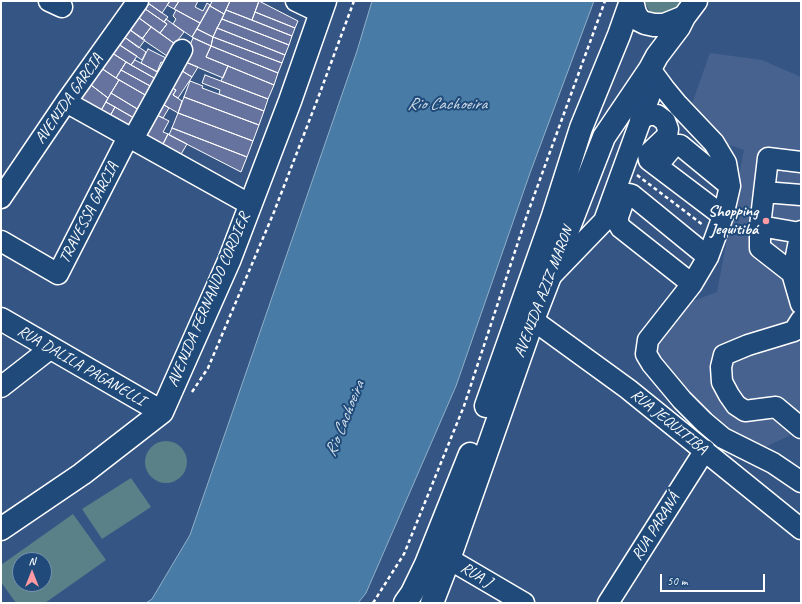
<!DOCTYPE html>
<meta charset="utf-8">
<style>
body{margin:0}
#map{position:relative;width:802px;height:604px;overflow:hidden;background:#355685;font-family:Caveat,sans-serif}
canvas{display:block}
.frame{position:absolute;inset:0;border:2px solid #fff;pointer-events:none}
.north{position:absolute;left:12px;top:552px;width:40px;height:40px;box-sizing:border-box;background:#1f4a7a;border:1px solid #7992af;border-radius:50%;rotate:0deg;font-size:11px;font-weight:700;line-height:16px;text-align:center;color:#fff}
.north::after{content:'';display:block;margin:auto;width:14px;height:18px;background:#ff9aa2;clip-path:polygon(50% 0,100% 100%,50% 72%,0 100%)}
.scale{position:absolute;left:660px;top:574px;width:105px;height:18px;box-sizing:border-box;border:2px solid #fff;border-top:0;padding-left:5px;font-size:12px;line-height:14px;white-space:nowrap;color:#fff;-webkit-text-stroke:3px #1f4a7a;paint-order:stroke}
</style>
<div id="map">
<canvas width="802" height="604"></canvas>
<div class="frame"></div>
<div class="north">N</div>
<div class="scale">50 m</div>
</div>
<script>
const ctx = document.querySelector('canvas').getContext('2d');
ctx.lineJoin = 'round';
function paint(path, color) {
  ctx.fillStyle = color;
  ctx.fill(path, 'evenodd');
}
function shape(rows) {
  const path = new Path2D();
  for (const r of rows) {
    if (r.length === 3) {
      path.moveTo(r[0] + r[2], r[1]);
      path.arc(r[0], r[1], r[2], 0, 2 * Math.PI);
      continue;
    }
    path.moveTo(r[0], r[1]);
    for (let i = 2; i < r.length; i += 2) path.lineTo(r[i], r[i + 1]);
  }
  return path;
}
function strokePath(path, color, width, dash) {
  ctx.strokeStyle = color;
  ctx.lineWidth = width;
  ctx.lineCap = dash ? 'butt' : 'round';
  ctx.setLineDash(dash || []);
  ctx.stroke(path);
}
function drawText(font, color, halo, rows, align = 'center') {
  ctx.font = font + ' Caveat,sans-serif';
  ctx.lineWidth = 4;
  ctx.setLineDash([]);
  ctx.textBaseline = 'middle';
  ctx.strokeStyle = halo;
  ctx.fillStyle = color;
  for (const [text, x, y, turn = 0] of rows) {
    ctx.save();
    ctx.translate(x, y);
    ctx.rotate((+turn || 0) * Math.PI / 180);
    ctx.textAlign = isNaN(turn) ? turn : align;
    if (halo) ctx.strokeText(text, 0, 0);
    ctx.fillText(text, 0, 0);
    ctx.restore();
  }
}
paint(shape([
 [710,53,762,60,801,77,801,430,761,449,707,438,675,384,645,355,672,309,717,292,744,150,683,129]
]), '#48628f');
paint(shape([
 [644,1,688,1,678,10,660,19,650,12],
 [166,462,21],
 [131,478,151,507,102,539,82,509],
 [73,514,106,560,45,603,16,603,1,582,1,565],
 [20,560,44,560,44,584,20,584]
]), '#598187');
const water = shape([
 [372,1,594,1,530,173,456,386,366,593,358,603,146,603,152,599,190,535,357,51,372,1]
]);
paint(water, '#487ba5');
strokePath(water, '#91b0c9', 1);
const building = shape([
 [145,1,168,17,164,22,141,6,145,1],
 [145,1,170,1,162,13,145,1],
 [170,1,179,1,174,9,167,5,170,1],
 [179,1,198,1,195,7,203,11,207,3,210,5,200,23,174,9,179,1],
 [212,1,230,1,224,14,210,6,212,1],
 [230,1,259,1,252,20,226,10,230,1],
 [259,1,298,21,295,28,255,12,259,1],
 [141,6,167,24,160,33,135,15,141,6],
 [210,6,224,14,213,37,197,29,210,6],
 [176,10,200,23,192,37,173,24,176,19,173,16,176,10],
 [226,10,292,36,289,45,222,19,226,10],
 [255,12,295,28,292,36,252,20,255,12],
 [135,15,151,27,142,39,126,27,135,15],
 [166,19,184,32,175,44,160,33,167,24,164,22,166,19],
 [222,19,289,45,285,55,217,28,222,19],
 [126,27,145,40,139,48,120,34,126,27],
 [151,27,175,44,167,56,142,39,151,27],
 [217,28,285,55,282,63,213,37,217,28],
 [197,29,213,37,211,46,192,37,197,29],
 [120,34,146,52,142,60,115,42,120,34],
 [213,37,282,63,278,73,211,46,213,37],
 [193,38,211,46,206,57,228,66,223,78,183,61,193,38],
 [115,42,137,56,131,65,109,51,115,42],
 [211,46,278,73,274,85,206,57,211,46],
 [148,49,168,59,165,64,161,62,157,72,141,63,148,49],
 [109,51,126,62,116,78,98,66,109,51],
 [135,60,160,73,156,79,131,65,135,60],
 [183,61,198,67,192,77,179,69,183,61],
 [126,62,156,79,152,87,121,70,126,62],
 [98,66,119,80,108,98,87,82,98,66],
 [228,66,274,85,268,99,221,81,228,66],
 [179,69,192,77,178,98,173,95,176,90,169,86,179,69],
 [121,70,152,87,147,96,116,78,121,70],
 [205,75,268,99,264,111,219,94,220,90,202,83,205,75],
 [119,80,147,96,139,110,111,93,119,80],
 [190,81,203,86,202,88,264,111,259,125,184,97,190,81],
 [87,82,108,98,99,114,77,97,87,82],
 [169,86,176,90,173,95,182,101,178,113,159,102,169,86],
 [111,93,139,110,134,118,106,102,111,93],
 [184,97,259,125,253,141,178,113,184,97],
 [106,102,115,107,110,116,99,114,106,102],
 [159,102,169,108,163,118,153,113,159,102],
 [115,107,134,118,127,130,110,116,115,107],
 [153,113,169,121,163,132,168,134,162,146,141,135,153,113],
 [178,113,253,141,247,157,172,128,178,113],
 [172,128,247,157,241,172,169,135,172,128],
 [168,134,187,144,180,156,162,146,168,134]
]);
paint(building, '#67739f');
strokePath(building, '#fff', 1);
const minor = shape([
 [49,1,62,7],
 [296,1,321,13],
 [650,69,664,88,678,105,714,143,726,163,730,186,723,216,708,257,692,284,648,340,646,354,652,364,682,400,704,422,723,438,773,463,801,482],
 [66,102,249,204],
 [640,120,648,115,657,115,665,121,668,129,667,136,648,154,649,160,723,216],
 [133,139,182,50],
 [661,164,662,160,672,148,675,145,680,145,730,186],
 [764,192,801,195],
 [1,198,66,102,138,1],
 [760,226,800,233],
 [801,231,794,266,792,273,801,304],
 [1,241,58,274,128,137],
 [792,273,760,248,760,226,768,158,801,162],
 [550,277,604,221,651,92,650,69],
 [692,284,621,228,618,223,618,217,625,197,629,194,632,195,708,257],
 [533,320,628,389,801,529],
 [801,320,794,331,748,345,724,355,721,367,722,382,729,395,736,405,745,411,776,407,801,428],
 [1,387,51,348],
 [449,559,524,603],
 [608,603,705,450]
]);
const major = shape([
 [632,1,635,13,639,20,645,23,654,25,664,25,684,17],
 [1,319,162,412],
 [486,406,552,219,581,128,619,35,631,1],
 [1,529,82,474,162,412,229,261,290,101,325,1],
 [405,603,412,593,426,564,470,454],
 [432,603,449,559,533,320,604,137,650,69,657,56,679,27,684,17,696,1]
]);
strokePath(minor, '#fff', 23);
strokePath(major, '#fff', 25);
strokePath(shape([
 [637,175,703,225],
 [192,392,208,368,274,212,318,98,354,1],
 [373,603,404,554,464,406,527,215,605,1]
]), '#fff', 2.5, [4, 3]);
strokePath(minor, '#1f4a7a', 20);
strokePath(major, '#1f4a7a', 22);
for (const [x, y, r, color] of [
 [766,221,4,"#ff9aa2"]
]) {
  const dot = new Path2D();
  dot.arc(x, y, r, 0, 2 * Math.PI);
  ctx.fillStyle = color;
  ctx.fill(dot);
  strokePath(dot, '#1f4a7a', 1.5);
}
drawText('16px', '#fff', '#1f4a7a', [
 ["AVENIDA GARCIA",69,99,-55],
 ["TRAVESSA GARCIA",89,213,-63],
 ["AVENIDA AZIZ MARON",544,292,-69],
 ["AVENIDA FERNANDO CORDIER",209,300,-67],
 ["RUA DALILA PAGANELLI",81,366,30],
 ["RUA JEQUITIBA",669,422,39],
 ["RUA PARANÁ",656,527,-58],
 ["RUA J",476,575,31]
]);
drawText('bold 16px', '#fff', '#1f4a7a', [
 ["Shopping",758,212],
 ["Jequitibá",758,230]
], 'right');
drawText('italic 17px', '#d1dee8', '#1f4a7a', [
 ["Rio Cachoeira",447,105],
 ["Rio Cachoeira",345,419,-68]
]);
</script>
